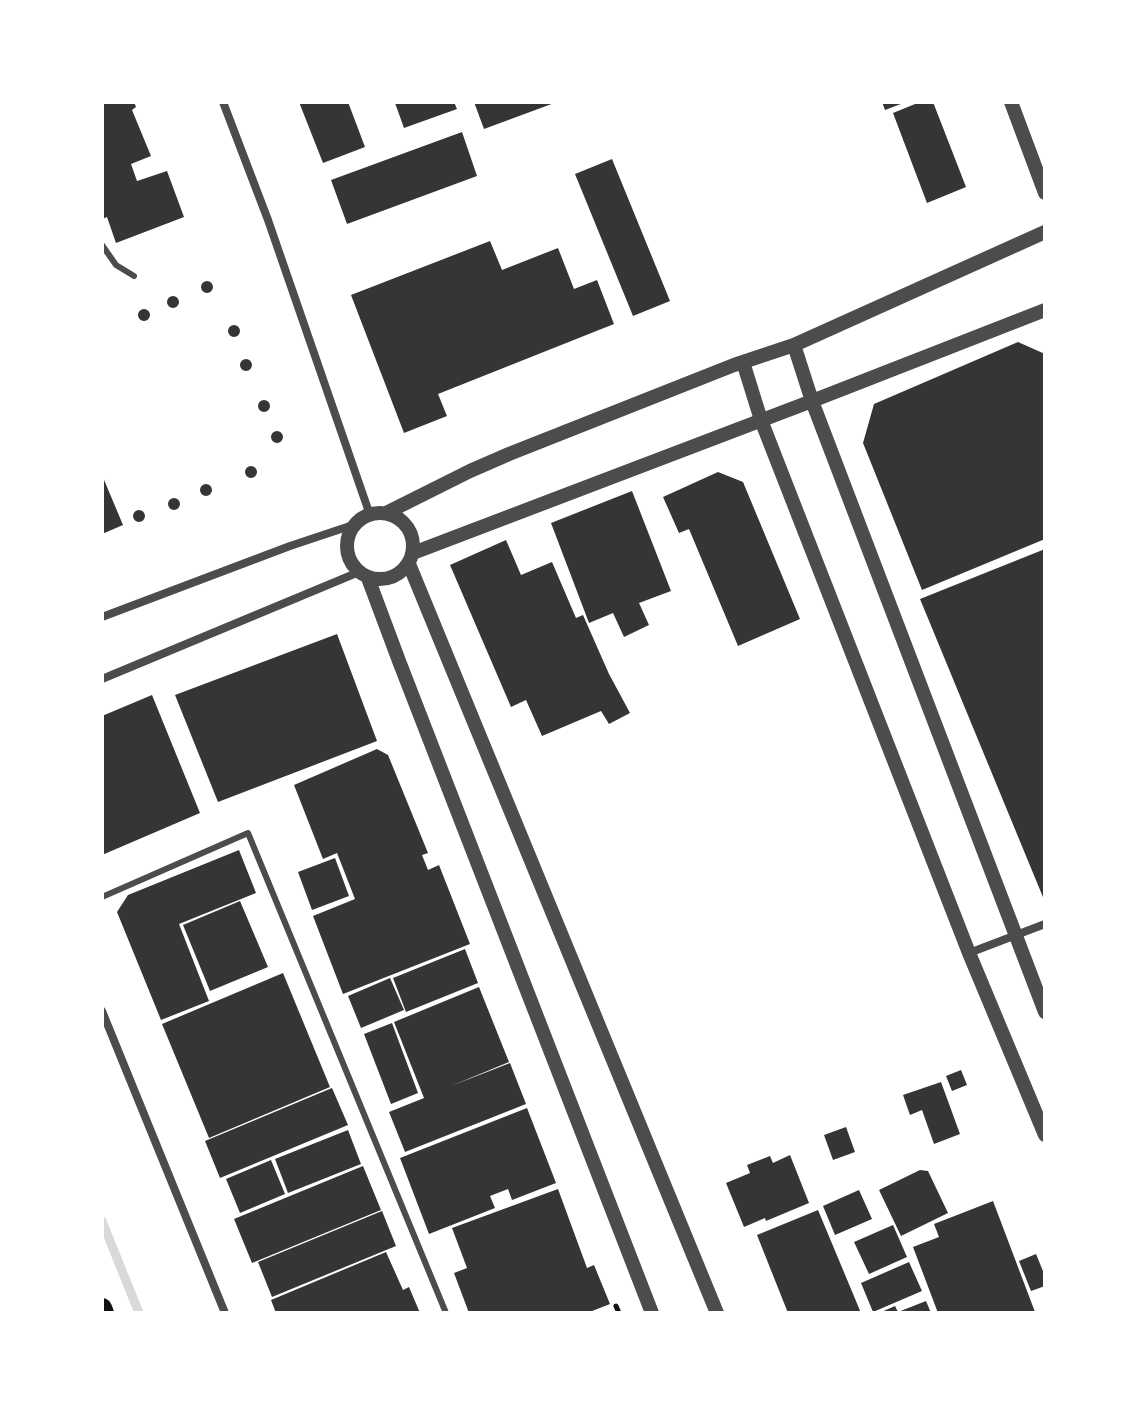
<!DOCTYPE html>
<style>
body{margin:0}
#map{position:relative;width:1147px;height:1415px;overflow:hidden;background:#fff;font-family:Cabin,sans-serif}
canvas{display:block}
.frame{position:absolute;inset:0;border:104px solid #fff;pointer-events:none}
</style>
<div id="map">
<canvas width="1147" height="1415"></canvas>
<div class="frame"></div>
</div>
<script>
const ctx = document.querySelector('canvas').getContext('2d');
ctx.lineJoin = 'round';
function shape(rows) {
  const path = new Path2D();
  for (const r of rows) {
    if (r.length === 3) {
      path.moveTo(r[0] + r[2], r[1]);
      path.arc(r[0], r[1], r[2], 0, 2 * Math.PI);
      continue;
    }
    path.moveTo(r[0], r[1]);
    for (let i = 2; i < r.length; i += 2) path.lineTo(r[i], r[i + 1]);
  }
  return path;
}
function strokePath(path, color, width, dash) {
  ctx.strokeStyle = color;
  ctx.lineWidth = width;
  ctx.lineCap = dash ? 'butt' : 'round';
  ctx.setLineDash(dash || []);
  ctx.stroke(path);
}
function paint(path, color) {
  ctx.fillStyle = color;
  ctx.fill(path, 'evenodd');
}
strokePath(shape([
 [102,1221,139,1313]
]), '#d9d9d9', 9);
paint(shape([
 [102,102,134,102,136,107,132,110,151,156,131,164,137,181,167,171,184,217,116,243,107,217,102,219],
 [299,102,348,102,365,147,323,163],
 [397,102,454,102,457,109,404,128,395,103],
 [474,102,557,102,484,129],
 [882,102,906,102,885,110],
 [920,102,933,102,966,187,927,203,893,113],
 [462,132,477,176,347,224,331,180],
 [612,159,670,301,633,316,575,174],
 [490,241,502,270,558,248,574,289,597,280,614,324,438,394,447,416,404,433,351,295],
 [207,287,6],
 [173,302,6],
 [144,315,6],
 [234,331,6],
 [1018,342,1045,354,1045,539,922,590,863,443,874,404],
 [246,365,6],
 [264,406,6],
 [277,437,6],
 [251,472,6],
 [718,472,743,482,800,619,738,646,689,529,679,533,663,497],
 [102,475,123,525,102,534],
 [206,490,6],
 [632,491,671,591,639,603,649,625,624,637,613,613,589,623,551,523],
 [174,504,6],
 [139,516,6],
 [506,540,521,575,552,562,576,618,583,615,609,674,630,713,609,724,601,711,542,736,526,700,511,707,450,565],
 [1045,549,1045,902,920,599],
 [337,634,377,741,218,802,175,695],
 [152,695,200,813,102,855,102,716],
 [377,749,388,755,428,853,422,855,428,870,439,865,470,944,343,994,313,916,355,899,337,853,323,859,294,785],
 [239,850,256,893,179,924,209,1001,161,1020,117,912,128,895],
 [335,858,349,896,312,910,298,872],
 [240,901,268,967,210,991,183,925],
 [465,949,478,983,406,1012,393,978],
 [283,973,330,1087,209,1138,162,1024],
 [390,978,404,1010,361,1028,348,996],
 [479,987,509,1062,451,1086,510,1063,526,1104,405,1152,389,1112,424,1098,394,1022],
 [392,1023,418,1093,391,1104,364,1034],
 [961,1070,967,1085,952,1091,946,1076],
 [941,1082,960,1134,934,1144,922,1110,910,1115,903,1095],
 [332,1088,348,1125,220,1178,205,1141],
 [527,1108,556,1183,512,1200,508,1189,490,1196,495,1208,429,1234,400,1158],
 [846,1127,855,1152,833,1160,824,1135],
 [348,1130,361,1164,288,1193,275,1159],
 [790,1155,809,1203,766,1221,765,1218,744,1227,726,1183,750,1173,747,1165,770,1156,773,1163],
 [271,1160,285,1194,240,1213,226,1179],
 [363,1166,381,1210,252,1263,234,1219],
 [920,1170,928,1171,948,1213,901,1236,879,1190],
 [558,1189,587,1268,594,1265,610,1304,587,1313,469,1313,454,1273,467,1268,452,1228],
 [859,1190,872,1219,835,1235,823,1206],
 [993,1201,1035,1312,938,1313,913,1247,939,1237,934,1224],
 [818,1210,861,1313,788,1313,757,1235],
 [382,1211,396,1246,272,1297,258,1262],
 [893,1225,907,1257,869,1274,854,1242],
 [386,1252,403,1290,409,1287,420,1313,276,1313,271,1300],
 [1036,1254,1045,1276,1045,1286,1031,1291,1019,1261],
 [909,1262,922,1291,873,1312,861,1283],
 [926,1301,931,1313,879,1313,895,1306,898,1312]
]), '#353535');
strokePath(shape([
 [616,1306,619,1313]
]), '#111', 5);
strokePath(shape([
 [102,245,116,265,134,276],
 [102,897,248,833,446,1313]
]), '#4c4c4c', 6);
strokePath(shape([
 [223,102,268,220,370,515],
 [102,617,290,546,356,524],
 [102,679,359,572],
 [969,953,1045,924],
 [102,1011,225,1313]
]), '#4c4c4c', 8);
strokePath(shape([
 [1011,102,1045,193],
 [794,345,812,401,1045,1012],
 [743,362,761,420,969,953,1045,1135],
 [380,546,33],
 [386,513,470,471,509,454,734,365,794,345,1045,232],
 [413,553,812,401,1045,310],
 [409,564,717,1313],
 [368,578,399,661,652,1313]
]), '#4c4c4c', 14);
strokePath(shape([
 [102,1308,104,1313]
]), '#111', 20);
</script>
